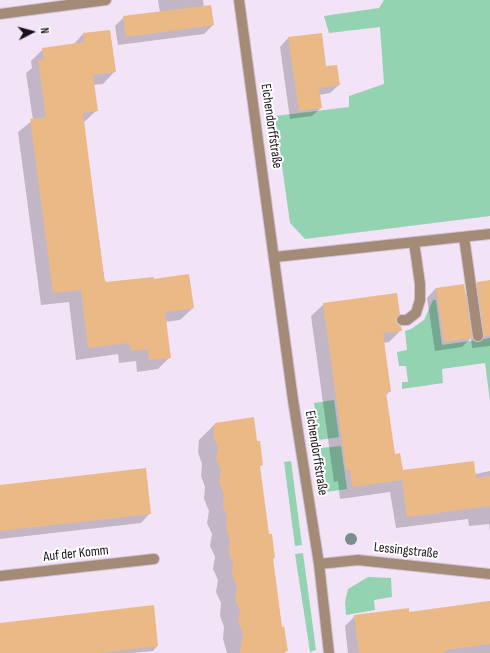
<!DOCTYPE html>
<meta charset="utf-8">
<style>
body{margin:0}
#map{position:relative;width:490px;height:653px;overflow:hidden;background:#f3e3f7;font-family:"Sofia Sans Condensed",sans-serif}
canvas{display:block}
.north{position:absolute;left:12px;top:12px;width:40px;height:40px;-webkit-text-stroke:3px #fff;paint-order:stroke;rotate:84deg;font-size:11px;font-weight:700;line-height:16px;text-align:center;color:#181219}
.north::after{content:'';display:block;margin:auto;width:14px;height:18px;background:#181219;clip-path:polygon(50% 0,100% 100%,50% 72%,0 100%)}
</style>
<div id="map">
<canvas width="490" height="653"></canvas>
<div class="north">N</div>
</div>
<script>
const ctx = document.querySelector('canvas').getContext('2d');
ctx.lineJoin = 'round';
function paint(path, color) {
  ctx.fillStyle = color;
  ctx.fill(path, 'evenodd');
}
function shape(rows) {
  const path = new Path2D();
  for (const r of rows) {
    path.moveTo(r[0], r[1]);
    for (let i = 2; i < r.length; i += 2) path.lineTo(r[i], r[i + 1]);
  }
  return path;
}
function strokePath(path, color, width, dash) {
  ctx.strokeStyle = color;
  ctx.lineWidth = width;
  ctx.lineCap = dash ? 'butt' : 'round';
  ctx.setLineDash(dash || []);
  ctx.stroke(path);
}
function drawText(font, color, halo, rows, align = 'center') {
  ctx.font = font + ' "Sofia Sans Condensed",sans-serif';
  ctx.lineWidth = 4;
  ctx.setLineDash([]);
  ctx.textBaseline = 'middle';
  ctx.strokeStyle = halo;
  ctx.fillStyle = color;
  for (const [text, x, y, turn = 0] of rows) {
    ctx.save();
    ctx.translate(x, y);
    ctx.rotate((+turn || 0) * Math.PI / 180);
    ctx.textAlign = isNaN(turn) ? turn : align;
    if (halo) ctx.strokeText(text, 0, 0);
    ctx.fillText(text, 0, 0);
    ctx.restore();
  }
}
paint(shape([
 [384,0,490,0,490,216,305,239,290,223,275,116,349,107,349,96,384,84,380,27,329,33,324,16,379,8],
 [433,300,436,300,442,345,490,338,490,401,485,363,442,369,443,383,402,389,402,382,408,382,406,366,399,366,397,352,407,350,405,331,411,329,424,320],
 [334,400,339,437,319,440,314,403],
 [341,446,347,489,326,492,320,448],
 [291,461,302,545,295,546,284,462],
 [303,553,316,650,310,652,295,554],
 [368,577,391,578,392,597,374,600,375,610,346,615,345,602,348,589]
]), '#93d3b2');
paint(shape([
 [158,0,203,0,204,7,213,25,204,34,118,45,115,26,124,17,160,13],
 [83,34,115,71,103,84,93,85,97,110,83,123,105,283,153,280,193,308,180,320,165,322,170,357,158,369,137,372,136,361,119,363,118,354,76,360,69,302,41,305,18,132,33,120,26,73,32,68,31,61,43,49,73,45],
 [288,38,325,68,339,85,330,93,319,95,321,108,312,116,290,119,280,47],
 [490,281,490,346,472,348,471,338,462,347,435,351,427,298,436,288,465,295,477,283],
 [324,304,394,320,401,330,389,342,383,343,390,391,386,395,394,455,402,471,475,474,490,471,490,531,489,524,469,526,468,519,396,528,390,492,340,499,338,481,334,482,311,316],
 [215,424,256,443,262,465,259,467,268,535,274,558,272,560,281,628,287,651,284,653,227,653,223,639,224,627,220,616,221,603,216,592,218,580,213,569,215,557,210,546,212,534,207,523,209,511,204,499,205,487,201,476,202,464,198,452,199,440],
 [0,486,150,513,141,523,0,539],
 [490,601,490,653,348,653,345,626,355,616,409,613],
 [0,624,157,646,153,651,132,653,0,653]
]), '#0003');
paint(shape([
 [211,5,214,25,126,37,123,16],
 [110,30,116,72,93,75,98,111,83,113,104,278,106,282,154,277,154,279,189,274,194,308,165,312,171,358,149,360,148,349,131,351,129,343,88,348,81,290,53,293,30,119,46,117,38,60,44,59,42,48,84,42,83,33],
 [322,33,326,66,337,65,340,85,319,88,322,108,299,111,288,37],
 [490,280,490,336,484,336,477,282],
 [464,284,472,338,444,342,436,288],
 [397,293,400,314,396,320,397,324,401,326,402,331,383,333,391,392,386,392,395,454,400,453,403,470,474,461,476,478,490,476,490,506,407,517,402,480,352,487,350,470,346,470,323,303],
 [254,417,257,441,260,441,263,465,260,466,269,534,272,534,275,558,273,558,282,627,284,626,288,651,285,651,285,653,240,653,243,633,238,622,240,610,235,599,237,587,232,575,233,564,229,552,230,541,226,529,227,517,223,506,224,494,219,482,221,471,216,459,218,448,213,436,215,423],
 [146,468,151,514,0,531,0,485],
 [490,601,490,644,445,650,445,653,359,653,354,615,409,608,409,612],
 [154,605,158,646,100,653,0,653,0,623]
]), '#eab986');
const service = shape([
 [0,14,106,0],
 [464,237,478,336],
 [275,257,490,234],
 [402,320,407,320,416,313,420,300,420,284,414,242]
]);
const minor = shape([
 [239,0,293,400,319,564,329,653],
 [319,564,358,560,490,574],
 [0,576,154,559]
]);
strokePath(service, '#d0c2d3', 12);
strokePath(minor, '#d0c2d3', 12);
strokePath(service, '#a38b78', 10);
strokePath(minor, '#a38b78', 10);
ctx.fillStyle = '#788f8b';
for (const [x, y] of [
 [351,539]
]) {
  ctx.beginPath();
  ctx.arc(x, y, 6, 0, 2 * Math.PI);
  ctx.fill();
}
drawText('14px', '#181219', '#fff', [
 ["Eichendorffstraße",271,126,82],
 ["Eichendorffstraße",316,453,81],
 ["Lessingstraße",406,551,6],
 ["Auf der Komm",76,554,-6]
]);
</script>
